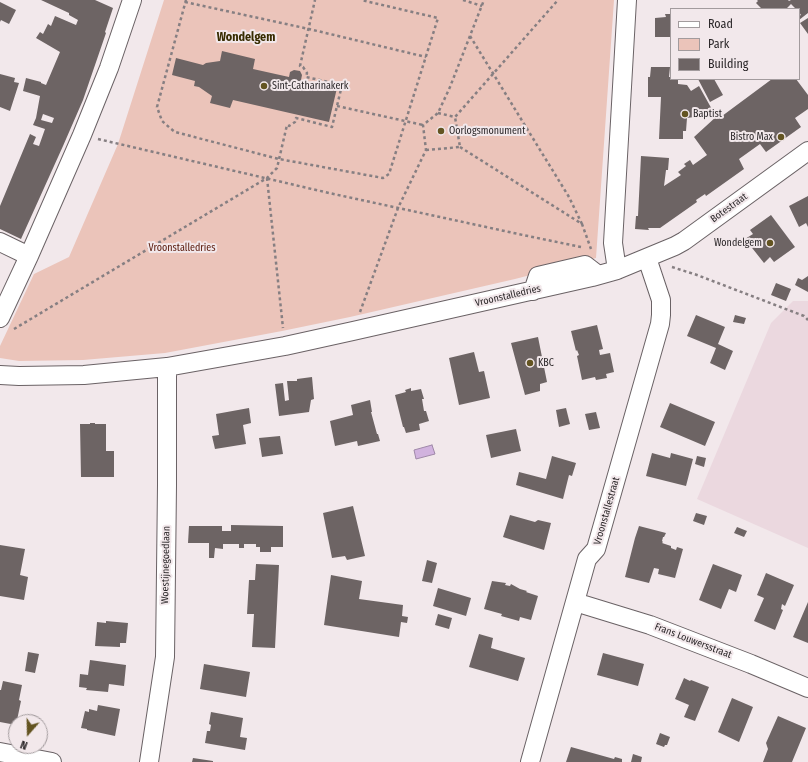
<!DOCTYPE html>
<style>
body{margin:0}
#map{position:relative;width:808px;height:762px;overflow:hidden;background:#f2e8eb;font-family:"Fira Sans Condensed",sans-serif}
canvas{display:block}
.legend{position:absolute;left:670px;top:8px;width:130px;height:72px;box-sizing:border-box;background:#f2e8eb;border:1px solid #a29b9d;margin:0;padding:5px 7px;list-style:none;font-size:12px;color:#2b2729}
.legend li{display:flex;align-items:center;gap:8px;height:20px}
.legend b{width:20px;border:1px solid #a29b9d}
.north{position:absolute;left:8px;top:714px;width:40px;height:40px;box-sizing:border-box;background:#f2e8eb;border:1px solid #a29b9d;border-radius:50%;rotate:200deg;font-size:11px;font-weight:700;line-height:16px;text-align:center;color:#2b2729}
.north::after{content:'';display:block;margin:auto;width:14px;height:18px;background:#635421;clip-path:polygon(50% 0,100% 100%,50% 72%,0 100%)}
</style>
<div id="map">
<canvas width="808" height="762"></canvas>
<ul class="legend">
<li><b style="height:5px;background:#fff"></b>Road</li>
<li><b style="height:11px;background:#ebc4ba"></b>Park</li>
<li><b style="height:11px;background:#6d6464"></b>Building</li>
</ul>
<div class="north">N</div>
</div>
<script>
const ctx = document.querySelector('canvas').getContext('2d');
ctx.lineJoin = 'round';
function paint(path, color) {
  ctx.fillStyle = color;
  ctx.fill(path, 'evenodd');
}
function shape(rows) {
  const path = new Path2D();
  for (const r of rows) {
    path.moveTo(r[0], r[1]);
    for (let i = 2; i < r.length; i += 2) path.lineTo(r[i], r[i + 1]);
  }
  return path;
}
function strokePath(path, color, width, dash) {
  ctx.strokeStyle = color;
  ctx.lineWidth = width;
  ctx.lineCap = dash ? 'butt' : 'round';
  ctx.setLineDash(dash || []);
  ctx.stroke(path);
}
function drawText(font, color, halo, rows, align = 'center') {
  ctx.font = font + ' "Fira Sans Condensed",sans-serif';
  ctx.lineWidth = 4;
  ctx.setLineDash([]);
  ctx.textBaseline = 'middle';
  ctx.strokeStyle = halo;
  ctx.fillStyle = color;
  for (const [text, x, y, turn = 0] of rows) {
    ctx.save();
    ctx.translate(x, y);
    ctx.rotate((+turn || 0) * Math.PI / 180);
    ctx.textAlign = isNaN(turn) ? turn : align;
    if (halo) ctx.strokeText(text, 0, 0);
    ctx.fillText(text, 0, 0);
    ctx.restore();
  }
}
paint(shape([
 [793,301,808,301,808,548,697,499,771,323]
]), '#ebd8df');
paint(shape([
 [164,0,614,0,596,258,515,279,350,317,282,331,165,353,83,360,19,361,0,358,0,346,34,274,69,257,118,144]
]), '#ebc4ba');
const water = shape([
 [432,445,435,454,416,459,414,450,432,445]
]);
paint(water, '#d1b2de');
strokePath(water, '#9f88a8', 1);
paint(shape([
 [41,0,95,0,113,8,105,32,106,33,83,100,63,146,21,239,0,229,0,206,30,134,36,137,33,144,39,146,45,129,33,125,36,118,40,96,23,91,26,78,41,82,41,83,46,85,60,52,36,38,40,32,43,34,48,24,51,26,55,16,76,25,78,20,69,15,69,13],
 [43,114,54,118,52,123,41,120],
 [757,0,788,0,789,1,791,0,808,0,808,13,799,20,799,16,801,15,799,12,799,9,796,9,791,4,786,9,762,9,756,3,758,1],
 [0,2,16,10,9,24,1,20,0,22],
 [665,14,671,14,671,37,655,37,655,18,666,17],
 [808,18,808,34,800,23],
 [222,51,255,59,253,69,289,77,290,72,294,70,300,71,302,75,301,80,337,88,329,122,233,100,230,108,210,103,212,96,199,87,194,86,195,81,172,75,176,58,203,65,206,63,220,61],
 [651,67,670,67,669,77,671,77,671,79,678,79,678,84,687,85,691,91,699,86,714,113,703,118,701,116,687,118,686,131,683,131,683,139,659,139,661,97,648,97,648,77,650,77],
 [0,74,15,78,14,82,19,83,10,111,0,107],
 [698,79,714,79,723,95,710,102],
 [772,79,796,79,808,95,808,109,795,118,801,127,766,152,760,144,739,159,744,169,706,196,705,194,696,200,697,202,660,228,648,228,649,230,635,229,636,216,638,216,641,156,669,158,668,170,666,170,664,186,681,175,678,172,686,166,684,164,690,160,693,165,707,155,694,137,717,116,718,119],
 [808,196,808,227,806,223,799,227,789,206],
 [771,215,795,247,774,262,770,257,764,263,745,239,753,234,750,230],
 [808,276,808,292,795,285,798,278,802,280],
 [776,283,791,289,786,301,771,295],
 [696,315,725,327,718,344,733,351,725,370,710,363,716,348,687,336],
 [735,315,746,318,744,324,733,322],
 [597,325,603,349,599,350,600,355,610,353,614,372,606,374,607,378,596,380,595,377,582,380,577,356,579,355,577,350,576,351,571,331],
 [538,337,547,382,540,384,540,391,525,395,511,343],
 [474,352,479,372,484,371,490,398,459,405,449,358],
 [312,377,314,399,311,400,309,412,279,416,275,384,283,383,285,401,289,400,287,381,297,381,297,379],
 [411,388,411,391,421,389,424,399,422,399,424,411,426,411,429,421,419,424,420,430,406,433,404,427,403,427,395,395,406,392,405,390],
 [370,400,372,412,371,412,377,434,378,434,380,441,358,446,357,441,335,446,330,421,353,415,351,405],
 [670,403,715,422,705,446,660,427],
 [249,408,251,423,243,425,246,444,215,449,212,436,219,435,216,414],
 [566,408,570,424,559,427,556,410],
 [596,412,600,428,589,430,585,414],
 [90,423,95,423,95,424,106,424,106,451,114,451,114,477,81,477,80,424,90,424],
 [516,429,521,451,491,458,486,435],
 [280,436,283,454,262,457,259,438],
 [652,453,670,458,671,453,693,459,686,486,646,476],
 [552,456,576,463,572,476,569,475,563,499,516,485,519,472,546,479],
 [697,456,706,458,704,467,695,464],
 [353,506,365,556,347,560,345,556,332,558,323,513],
 [696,513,707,516,704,525,693,521],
 [510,515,535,522,538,520,551,523,544,550,503,537],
 [231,525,283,526,283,547,271,547,271,552,260,552,260,547,256,547,256,544,244,544,244,548,239,548,239,544,223,544,223,549,215,548,214,558,209,558,209,543,188,543,189,526,222,526,222,531,231,531],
 [639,526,666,533,664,537,663,537,662,541,663,542,662,543,671,546,671,548,676,550,677,547,683,549,675,578,658,574,659,569,654,568,649,583,625,577,635,538],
 [737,527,747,531,744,537,734,533],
 [0,545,25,549,20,575,28,577,24,600,0,596],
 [427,560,437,563,432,583,422,581],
 [256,564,279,565,275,648,252,647,254,614,247,614,249,580,255,580],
 [713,564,742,575,736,592,729,589,721,609,699,600],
 [766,573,794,585,785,606,782,604,781,609,783,610,775,630,754,621,764,598,757,595],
 [331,575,362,581,359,599,403,605,402,616,408,617,407,623,401,622,399,637,324,625],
 [492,581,506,583,505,585,510,586,511,584,520,589,527,591,526,592,538,596,531,620,520,617,519,621,501,616,502,614,484,609],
 [438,588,471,598,466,616,433,606],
 [808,602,808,643,793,637],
 [438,614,452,618,449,629,435,625],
 [106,621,128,623,126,643,120,643,120,647,95,646,97,622,106,623],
 [479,634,493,638,491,648,525,658,518,681,469,667],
 [28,652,39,654,35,673,25,671],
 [603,653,644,664,638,686,597,675],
 [90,660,126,665,124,686,109,684,108,692,86,690,87,688,79,687,80,674,88,675],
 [204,664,250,672,246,697,200,689],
 [684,678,690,681,691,680,709,687,695,721,684,717,689,705,675,699],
 [3,681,22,685,19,700,21,701,16,725,0,722,0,690,1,690],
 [732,698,753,707,739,742,718,732],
 [98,705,120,709,115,736,87,730,87,729,81,728,85,711,89,712,89,709,97,711],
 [211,712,243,718,240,737,247,738,245,750,205,743,207,731,210,731,211,725,209,724],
 [778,716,806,728,792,762,763,762,768,749,766,743],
 [660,733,670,737,667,745,665,745,664,747,656,744],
 [571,747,614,759,615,757,622,759,622,762,566,762],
 [633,754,642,757,641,762,631,762],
 [193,758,213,761,213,762,192,762]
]), '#6d6464');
const minor = shape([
 [0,242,29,256],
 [617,270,613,243,627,0],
 [533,291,538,276,585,265,598,275],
 [0,318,29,256,82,135,109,68,132,0],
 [0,375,19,376,84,375,167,367,285,346,353,331,592,277,617,270,675,246,684,241,808,151],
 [575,602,650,625,751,664,808,688],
 [0,752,52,762],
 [149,762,165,657,167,485,167,367],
 [530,762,587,559,596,549,660,324,661,315,661,300,647,258]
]);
strokePath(minor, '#6a6265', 20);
strokePath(shape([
 [186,0,157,107,162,121,170,128,175,132,279,159,383,178,389,174,438,18,361,0],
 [463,0,482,6],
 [185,2,309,29,426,57],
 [470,36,569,197,582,224],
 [337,106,423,125],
 [438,113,455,117,558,0],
 [98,139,329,193,523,235,581,247],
 [460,147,582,224,591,249],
 [426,150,460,147,455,117],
 [267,178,283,328],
 [672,267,697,275,804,316,808,320],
 [360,312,398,208,426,150,423,125,438,113,450,87,484,0],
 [14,329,267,178,277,168,287,125,289,126,295,122,296,118,332,127,342,85,306,77,307,73,303,67,300,66,315,0]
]), '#867f82', 2.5, [3, 3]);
strokePath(minor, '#fff', 18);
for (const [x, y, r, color] of [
 [264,86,4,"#635421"],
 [685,114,4,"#635421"],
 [441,131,4,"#635421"],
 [781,137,4,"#635421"],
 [770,243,4,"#635421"],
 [530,363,4,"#635421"]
]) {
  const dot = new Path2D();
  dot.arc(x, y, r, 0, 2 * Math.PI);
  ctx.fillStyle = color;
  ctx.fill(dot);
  strokePath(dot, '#f2e8eb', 1.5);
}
drawText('10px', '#2b2729', '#f2e8eb', [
 ["Sint-Catharinakerk",272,86],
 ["Baptist",693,114],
 ["Oorlogsmonument",449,131],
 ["Bistro Max",773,137,"right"],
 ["Wondelgem",762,243,"right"],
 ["KBC",538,363]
], 'left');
drawText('10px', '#2b2729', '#f2e8eb', [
 ["Botestraat",729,208,-36],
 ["Vroonstalledries",508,296,-13],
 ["Vroonstallestraat",607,511,-74],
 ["Woestijnegoedlaan",166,565,-89],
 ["Frans Louwersstraat",693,641,21]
]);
drawText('10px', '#561405', '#f2e8eb', [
 ["Vroonstalledries",182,248]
]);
drawText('bold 12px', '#372c01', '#f2e8eb', [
 ["Wondelgem",246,38]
]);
</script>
